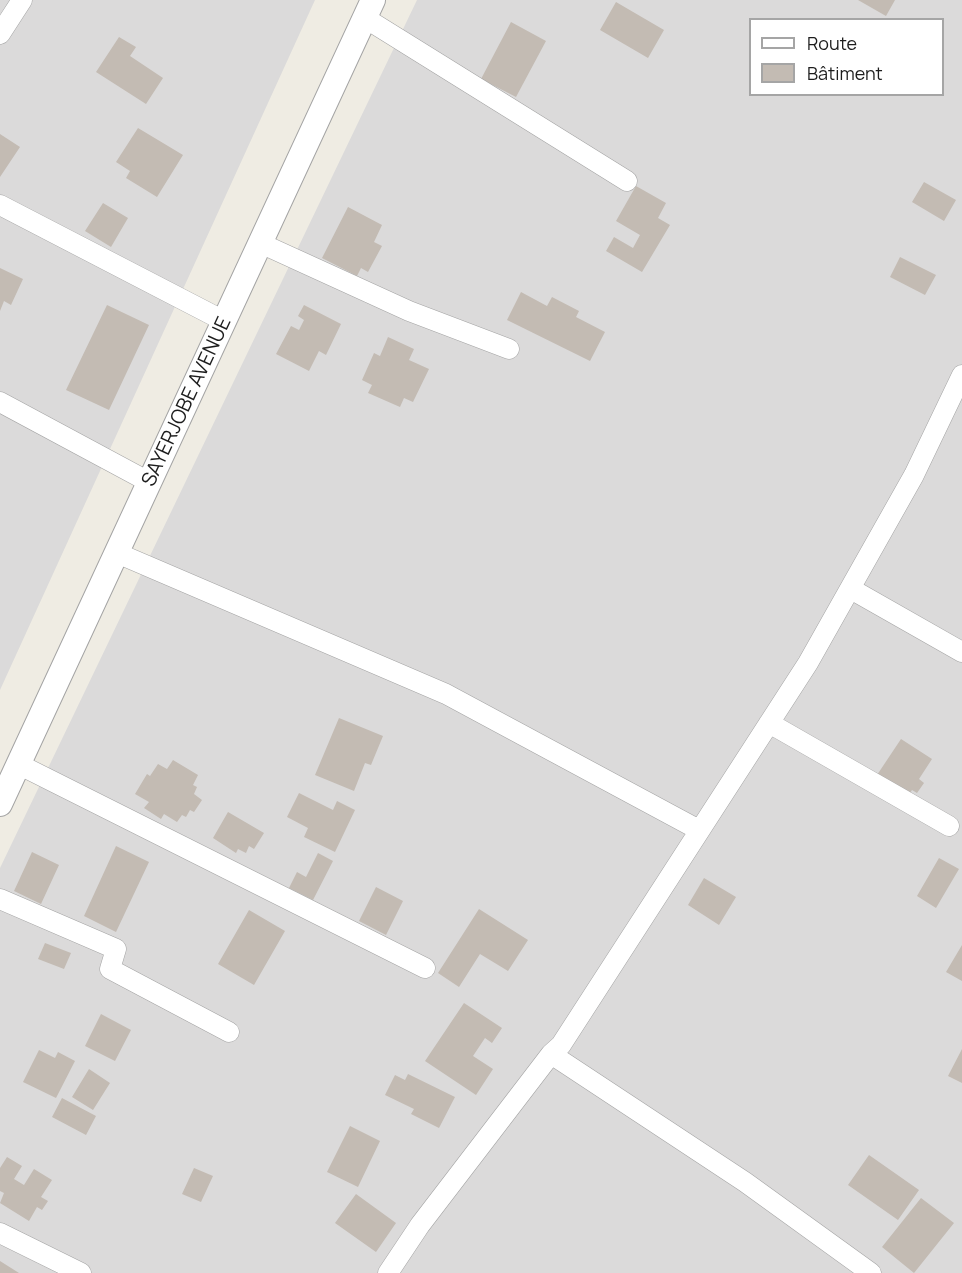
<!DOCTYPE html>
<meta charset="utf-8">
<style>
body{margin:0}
#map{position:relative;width:962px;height:1273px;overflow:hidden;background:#efece3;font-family:Manrope,sans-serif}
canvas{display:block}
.legend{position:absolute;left:749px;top:18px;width:195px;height:78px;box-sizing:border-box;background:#fff;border:2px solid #a5a5a5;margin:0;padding:8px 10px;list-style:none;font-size:18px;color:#1d1d1d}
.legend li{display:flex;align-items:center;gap:12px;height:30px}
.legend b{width:30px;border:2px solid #a5a5a5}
</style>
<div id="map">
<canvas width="962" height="1273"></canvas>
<ul class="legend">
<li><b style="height:8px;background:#fff"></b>Route</li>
<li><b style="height:16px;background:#c3bbb3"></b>Bâtiment</li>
</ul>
</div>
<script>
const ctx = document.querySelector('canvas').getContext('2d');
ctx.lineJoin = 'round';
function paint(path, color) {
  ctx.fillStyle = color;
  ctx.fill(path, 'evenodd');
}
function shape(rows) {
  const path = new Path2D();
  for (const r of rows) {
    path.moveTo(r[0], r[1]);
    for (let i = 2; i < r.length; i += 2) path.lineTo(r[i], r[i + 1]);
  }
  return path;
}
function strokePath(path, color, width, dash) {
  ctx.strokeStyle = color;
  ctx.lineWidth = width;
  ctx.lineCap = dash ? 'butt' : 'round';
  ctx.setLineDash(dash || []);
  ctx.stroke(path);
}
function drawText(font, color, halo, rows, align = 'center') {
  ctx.font = font + ' Manrope,sans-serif';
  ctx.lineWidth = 5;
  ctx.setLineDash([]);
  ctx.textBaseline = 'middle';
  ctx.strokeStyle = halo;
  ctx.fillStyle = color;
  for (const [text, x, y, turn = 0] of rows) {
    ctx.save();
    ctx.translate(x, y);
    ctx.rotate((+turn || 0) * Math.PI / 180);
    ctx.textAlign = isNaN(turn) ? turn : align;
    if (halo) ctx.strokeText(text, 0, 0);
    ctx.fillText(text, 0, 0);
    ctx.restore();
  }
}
paint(shape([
 [0,0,315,0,0,690],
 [417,0,962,0,962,1273,0,1273,0,868],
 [750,20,942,20,942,94,750,94]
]), '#dbdada');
paint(shape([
 [858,0,895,0,886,16],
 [616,2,664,30,648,58,600,30],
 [511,22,546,41,516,97,481,79],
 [119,37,136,47,130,56,163,78,146,104,96,72],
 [138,128,183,155,157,197,126,178,130,171,116,162],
 [0,134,20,147,0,177],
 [924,182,956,200,944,221,912,202],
 [636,186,666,203,658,218,670,225,642,272,606,251,614,237,633,248,640,235,616,221],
 [103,203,128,218,111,247,85,231],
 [348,207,382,225,374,242,382,246,368,272,361,268,357,276,322,258],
 [900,257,936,275,925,295,890,277],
 [0,268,23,279,11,305,4,301,0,311],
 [521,292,547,306,552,297,579,311,576,317,605,332,590,361,507,320],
 [107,305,149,325,109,410,66,390],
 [304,305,341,324,326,355,319,351,309,371,276,354,291,326,299,330,304,320,298,316],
 [388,337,414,349,409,360,429,369,413,402,404,398,400,407,368,393,372,385,362,380,374,353,380,356],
 [339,718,383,736,371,765,365,763,354,791,315,775],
 [901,739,932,759,919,779,924,783,917,793,912,790,906,799,875,778],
 [173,760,198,775,193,785,197,787,194,794,202,800,194,812,190,810,186,817,182,815,177,822,164,814,161,819,144,808,149,802,135,794,147,774,150,776,158,764,167,769],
 [299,793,333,810,337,801,355,810,335,852,304,837,308,828,287,817],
 [228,812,264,833,254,849,249,846,246,853,238,849,236,853,213,838],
 [116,846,149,862,116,932,84,916],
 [32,852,59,865,41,904,14,891],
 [318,853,333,861,313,900,289,888,297,872,306,877],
 [939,858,959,869,936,908,917,896],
 [704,878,736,897,719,925,688,905],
 [376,887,403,901,386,935,359,921],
 [479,909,528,940,508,971,480,954,459,987,438,973],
 [249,910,285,931,254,985,218,964],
 [45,943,71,953,64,969,38,959],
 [962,945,962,981,946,972],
 [464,1003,502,1028,492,1043,485,1038,473,1056,493,1069,476,1095,425,1061],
 [101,1014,131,1030,115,1061,85,1046],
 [962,1049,962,1083,948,1076],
 [39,1050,55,1058,58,1052,75,1061,56,1098,23,1082],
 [89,1069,110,1083,93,1110,72,1097],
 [408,1074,455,1097,439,1128,411,1114,414,1109,385,1095,395,1075,405,1080],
 [62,1098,96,1116,86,1135,52,1117],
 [350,1126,380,1141,358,1187,327,1172],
 [869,1155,919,1190,898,1220,848,1185],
 [7,1157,22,1166,14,1179,24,1185,34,1169,52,1180,41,1197,48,1201,42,1210,37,1207,29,1221,0,1203,4,1193,0,1191,0,1168],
 [194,1168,213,1176,201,1202,182,1194],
 [356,1194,396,1223,376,1252,335,1223],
 [921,1198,954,1223,914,1273,882,1247],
 [0,1261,19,1273,0,1273]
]), '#c3bbb3');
const minor = shape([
 [365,18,627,181],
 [0,34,22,0],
 [0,205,224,321],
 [260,243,409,311,509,349],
 [0,402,149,482],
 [117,553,446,694,699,830],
 [851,589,962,652],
 [769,723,949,826],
 [18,764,425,968],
 [0,899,116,949,110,969,229,1032],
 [551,1054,745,1182,871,1273],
 [0,1233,81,1273],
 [388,1273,420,1225,551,1054,561,1045,808,663,914,475,962,375]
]);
const tertiary = shape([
 [0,804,373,0]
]);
strokePath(minor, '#a4a4a4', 21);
strokePath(tertiary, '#a4a4a4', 26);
strokePath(minor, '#fff', 20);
strokePath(tertiary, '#fff', 24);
drawText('20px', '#1d1d1d', '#fff', [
 ["SAYERJOBE AVENUE",187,402,-65]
]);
</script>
